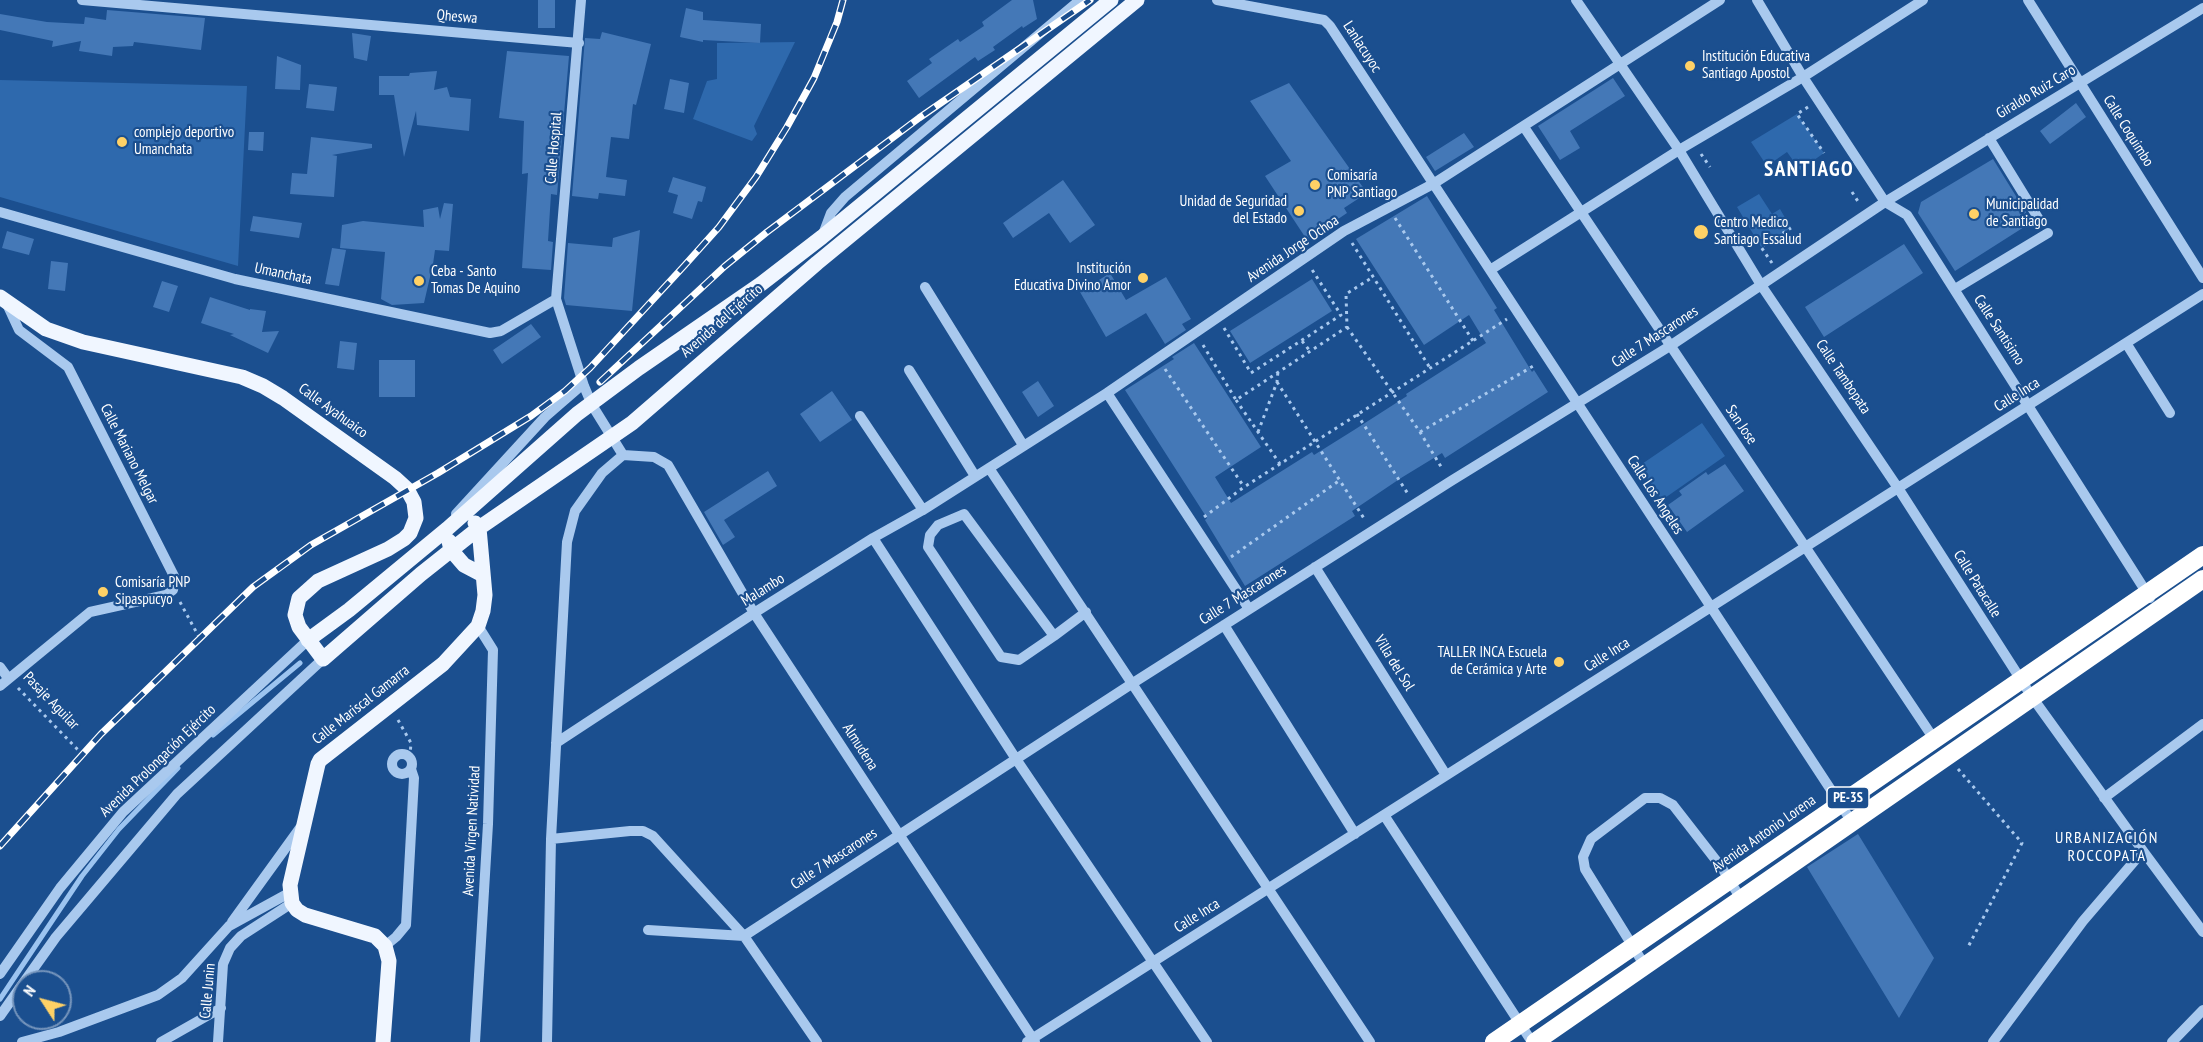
<!DOCTYPE html>
<meta charset="utf-8">
<style>
body{margin:0}
#map{position:relative;width:2203px;height:1042px;overflow:hidden;background:#1b4f8f;font-family:"PT Sans Narrow",sans-serif}
canvas{display:block}
.north{position:absolute;left:12px;top:970px;width:60px;height:60px;box-sizing:border-box;background:#1b4f8f;border:2px solid #7695bc;border-radius:50%;rotate:306deg;font-size:16px;font-weight:700;line-height:24px;text-align:center;color:#fff}
.north::after{content:'';display:block;margin:auto;width:21px;height:27px;background:#ffd166;clip-path:polygon(50% 0,100% 100%,50% 72%,0 100%)}
</style>
<div id="map">
<canvas width="2203" height="1042"></canvas>
<div class="north">N</div>
</div>
<script>
const ctx = document.querySelector('canvas').getContext('2d');
ctx.lineJoin = 'round';
function paint(path, color) {
  ctx.fillStyle = color;
  ctx.fill(path, 'evenodd');
}
function shape(rows) {
  const path = new Path2D();
  for (const r of rows) {
    if (r.length === 3) {
      path.moveTo(r[0] + r[2], r[1]);
      path.arc(r[0], r[1], r[2], 0, 2 * Math.PI);
      continue;
    }
    path.moveTo(r[0], r[1]);
    for (let i = 2; i < r.length; i += 2) path.lineTo(r[i], r[i + 1]);
  }
  return path;
}
function strokePath(path, color, width, dash) {
  ctx.strokeStyle = color;
  ctx.lineWidth = width;
  ctx.lineCap = dash ? 'butt' : 'round';
  ctx.setLineDash(dash || []);
  ctx.stroke(path);
}
function drawText(font, color, halo, rows, align = 'center') {
  ctx.font = font + ' "PT Sans Narrow",sans-serif';
  ctx.lineWidth = 4.5;
  ctx.setLineDash([]);
  ctx.textBaseline = 'middle';
  ctx.strokeStyle = halo;
  ctx.fillStyle = color;
  for (const [text, x, y, turn = 0] of rows) {
    ctx.save();
    ctx.translate(x, y);
    ctx.rotate((+turn || 0) * Math.PI / 180);
    ctx.textAlign = isNaN(turn) ? turn : align;
    if (halo) ctx.strokeText(text, 0, 0);
    ctx.fillText(text, 0, 0);
    ctx.restore();
  }
}
paint(shape([
 [795,42,754,126,757,134,752,141,693,119,707,81,717,79,717,43],
 [0,80,247,86,238,266,0,197],
 [1797,114,1824,153,1800,170,1787,152,1767,166,1751,142],
 [1759,194,1772,214,1780,209,1791,228,1761,247,1737,207],
 [1702,423,1725,456,1662,500,1639,466]
]), '#2e69ad');
strokePath(shape([
 [213,735,300,663],
 [0,999,82,876,119,829,178,768]
]), '#9cc4f0', 5);
paint(shape([
 [538,0,555,0,555,28,538,28],
 [1012,0,1033,0,1037,19,1023,28,1022,26,993,47,995,50,978,61,975,57,919,98,907,81,932,63,929,59,958,39,960,42,984,26,982,22],
 [686,8,703,12,703,20,761,24,760,43,703,40,703,42,680,37],
 [107,10,205,18,201,50,134,42,133,46,113,47,112,56,79,51,81,41,52,47,53,41,0,30,0,14,47,22,84,24,85,17,106,20],
 [602,32,651,44,636,105,633,104,629,139,611,137,606,177,627,180,625,196,599,193,598,199,572,196,585,38,600,39],
 [352,33,371,36,367,61,354,58],
 [507,51,569,56,557,195,551,194,548,241,553,242,551,270,522,268,528,173,522,174,524,121,499,118],
 [277,56,301,65,300,90,275,89],
 [437,71,434,90,447,87,450,97,471,99,469,131,417,125,416,111,404,157,394,95,379,95,379,76,409,76,410,73],
 [1613,78,1625,96,1570,131,1580,148,1560,160,1538,126],
 [670,79,689,83,684,113,664,109],
 [1289,83,1367,193,1344,208,1347,213,1307,240,1265,176,1291,161,1250,101],
 [309,84,337,87,334,111,306,108],
 [2076,103,2086,117,2050,144,2040,131],
 [249,132,264,132,263,151,248,150],
 [1464,133,1474,147,1435,171,1426,157],
 [311,137,372,144,372,148,332,155,337,156,334,197,290,194,292,173,307,174],
 [1993,159,2032,222,1955,271,1918,213,1921,202],
 [673,177,706,187,702,202,698,201,692,219,673,213,678,195,668,192],
 [1063,180,1095,225,1070,243,1049,213,1013,238,1003,223],
 [1427,196,1497,308,1494,310,1532,372,1534,370,1548,392,1445,458,1442,453,1401,478,1352,511,1355,516,1245,586,1205,520,1207,518,1125,390,1174,359,1172,357,1194,343,1261,447,1215,477,1231,503,1312,452,1314,455,1354,430,1407,396,1406,394,1486,343,1469,315,1424,345,1356,239],
 [444,203,453,204,449,251,435,250,433,264,424,303,392,305,381,299,385,252,340,248,342,225,363,221,424,227,423,210,438,207,440,219],
 [253,216,302,223,299,238,250,231],
 [640,230,632,311,566,305,564,298,568,243,612,247,613,238],
 [7,231,34,239,29,255,2,248],
 [1904,244,1923,273,1824,337,1805,307],
 [332,248,346,250,339,286,325,284],
 [51,261,68,263,65,291,48,289],
 [1110,273,1126,300,1166,277,1191,319,1182,324,1186,330,1165,344,1146,313,1106,337,1080,292],
 [1312,279,1332,311,1250,363,1230,331],
 [162,281,178,286,169,312,153,307],
 [210,297,250,310,250,309,266,311,262,332,279,331,268,353,230,335,234,334,201,323],
 [531,324,541,337,502,364,493,350],
 [340,341,357,343,354,370,337,368],
 [379,360,415,360,415,397,379,397],
 [1038,381,1054,406,1038,417,1022,392],
 [832,391,852,420,820,442,800,414],
 [1725,464,1744,491,1687,532,1668,505,1682,495,1679,491,1706,472,1708,475],
 [768,471,777,486,724,520,735,537,723,545,704,512],
 [1858,834,1934,958,1899,1018,1807,867]
]), '#4478b7');
strokePath(shape([
 [1808,107,1797,114,1824,153],
 [1701,154,1710,167],
 [1852,192,1859,203],
 [1395,218,1473,341],
 [1352,243,1430,368],
 [1772,263,1761,247,1791,228],
 [1347,327,1420,432,1443,470],
 [1224,328,1251,373,1341,315,1311,268],
 [1302,341,1310,351],
 [1203,345,1236,400,1347,327,1346,294,1373,277],
 [1165,369,1244,487],
 [1277,382,1365,520],
 [1236,400,1280,464],
 [1357,414,1408,494],
 [1258,432,1277,382,1278,371],
 [1420,432,1535,365],
 [1204,517,1244,487,1507,319],
 [1231,557,1340,480],
 [180,602,199,637],
 [18,688,82,754],
 [398,720,411,743,410,755],
 [1958,769,2022,843,1967,949]
]), '#a9c9ee', 3, [3, 4.5]);
strokePath(shape([
 [82,0,579,43],
 [581,0,556,299,584,386,592,405,623,455],
 [1217,0,1324,20,1330,26,1852,822],
 [1576,0,1679,150,1761,285,1898,488,2032,697,2143,851,2083,921,1993,1042],
 [1757,0,1803,77,1885,202,1907,215,2150,598],
 [2028,0,2203,278],
 [1524,127,1934,739],
 [1989,138,2040,221],
 [0,212,235,279,490,333,501,331,556,299],
 [822,237,831,213,845,197,1080,0],
 [1490,270,1679,150,1803,77,1923,0],
 [925,287,1023,445],
 [1955,289,2048,233],
 [2126,343,2170,413],
 [909,370,975,476],
 [1107,393,1249,609],
 [860,416,923,510],
 [623,455,654,457,668,465,754,613,1035,1042],
 [989,468,1370,1042],
 [456,514,545,417,583,384],
 [873,538,1016,759,1207,1042],
 [1315,567,1446,775],
 [1224,625,1355,834],
 [1054,636,964,514,938,525,930,535,928,547,1001,657,1019,660,1054,636,1086,612],
 [0,667,8,678],
 [0,686,90,612,166,595,173,590,175,578,68,367,19,330,6,302],
 [556,743,754,613,873,538,923,510,1107,393,1344,231,1433,184,1720,0],
 [402,764,10],
 [2104,798,2203,724],
 [1384,815,1532,1042],
 [551,839,630,831,643,831,653,836,744,936,817,1042],
 [2143,851,2203,932],
 [232,922,300,828],
 [648,930,744,936],
 [744,936,1133,683,1451,481,1670,346,1885,202,2203,8],
 [385,946,396,937,406,925,414,778,411,769],
 [1645,966,1585,869,1583,857,1591,839,1645,798,1660,798,1673,805,1722,868,1741,899],
 [0,974,60,888,123,812,308,640],
 [24,982,56,937,177,794,323,659],
 [0,1016,24,982],
 [22,1042,59,1032,158,995,182,978,229,926,291,892],
 [161,1042,221,1008],
 [218,1042,223,964,230,948,241,936,292,903],
 [475,1042,488,824,493,650,478,626],
 [547,1042,551,839,567,542,575,511,602,473,623,455],
 [1027,1042,2203,294],
 [2172,1042,2203,1010]
]), '#a9c9ee', 10);
strokePath(shape([
 [0,297,46,329,83,342,242,377,263,386,283,398,395,478,407,489,414,502,416,518,410,533,404,539,388,549,318,581,299,598,295,615,299,627,323,659,421,574,479,528,632,423,817,263,1137,0],
 [449,541,451,550,464,565,483,575],
 [308,640,349,610,447,529,577,414,639,368,761,284,822,237,1111,0],
 [383,1042,389,961,385,946,375,936,305,915,297,910,292,903,290,885,318,764,320,760,443,664,478,626,483,611,485,595,479,528,475,523]
]), '#f0f6ff', 15);
strokePath(shape([
 [1494,1042,2203,555],
 [1535,1042,2203,579]
]), '#fff', 18);
const rail = shape([
 [600,382,725,266,767,232,919,118,1090,0],
 [0,846,101,734,253,587,311,545,438,473,531,416,565,391,590,368,684,266,719,227,756,177,787,127,814,78,837,22,843,0]
]);
strokePath(rail, '#fff', 7);
strokePath(rail, '#1b4f8f', 4.5, [14]);
for (const [x, y, r, color] of [
 [1690,66,6,"#ffd166"],
 [122,142,6,"#ffd166"],
 [1315,185,6,"#ffd166"],
 [1299,211,6,"#ffd166"],
 [1974,214,6,"#ffd166"],
 [1701,232,8,"#ffd166"],
 [1143,278,6,"#ffd166"],
 [419,281,6,"#ffd166"],
 [103,592,6,"#ffd166"],
 [1559,662,6,"#ffd166"]
]) {
  const dot = new Path2D();
  dot.arc(x, y, r, 0, 2 * Math.PI);
  ctx.fillStyle = color;
  ctx.fill(dot);
  strokePath(dot, '#1b4f8f', 2);
}
for (const [x, y, w] of [
 [1848,798,42]
]) {
  const box = new Path2D();
  box.roundRect(x - w / 2, y - 11, w, 22, 4.5);
  ctx.fillStyle = '#1b4f8f';
  ctx.fill(box);
  strokePath(box, '#fff', 1.5);
}
drawText('bold 14px', '#fff', null, [
 ["PE-3S",1848,798]
]);
drawText('15px', '#fff', '#1b4f8f', [
 ["Qheswa",457,17,5],
 ["Lanlacuyoc",1362,47,57],
 ["Giraldo Ruiz Caro",2036,92,-31],
 ["Calle Coquimbo",2128,131,58],
 ["Calle Hospital",554,148,-85],
 ["Avenida Jorge Ochoa",1293,249,-34],
 ["Umanchata",283,274,12],
 ["Avenida del Ejército",722,321,-41],
 ["Calle Santisimo",1999,330,57],
 ["Calle 7 Mascarones",1655,337,-33],
 ["Calle Tambopata",1843,377,56],
 ["Calle Inca",2017,395,-32],
 ["Calle Ayahuaico",333,411,36],
 ["San Jose",1741,425,56],
 ["Calle Mariano Melgar",129,454,63],
 ["Calle Los Angeles",1655,495,57],
 ["Calle Patacalle",1977,584,58],
 ["Malambo",763,590,-32],
 ["Calle 7 Mascarones",1243,595,-32],
 ["Calle Inca",1607,655,-32],
 ["Villa del Sol",1394,663,58],
 ["Pasaje Aguilar",51,701,46],
 ["Calle Mariscal Gamarra",361,705,-38],
 ["Almudena",860,747,57],
 ["Avenida Prolongación Ejército",158,761,-44],
 ["Avenida Virgen Natividad",472,831,-87],
 ["Avenida Antonio Lorena",1764,834,-35],
 ["Calle 7 Mascarones",834,859,-33],
 ["Calle Inca",1197,916,-32],
 ["Calle Junin",208,991,-85]
]);
drawText('15px', '#fff', '#1b4f8f', [
 ["Institución Educativa",1702,57],
 ["Santiago Apostol",1702,74],
 ["complejo deportivo",134,133],
 ["Umanchata",134,150],
 ["Comisaría",1327,176],
 ["PNP Santiago",1327,193],
 ["Unidad de Seguridad",1287,202,"right"],
 ["del Estado",1287,219,"right"],
 ["Municipalidad",1986,205],
 ["de Santiago",1986,222],
 ["Centro Medico",1714,223],
 ["Santiago Essalud",1714,240],
 ["Institución",1131,269,"right"],
 ["Educativa Divino Amor",1131,286,"right"],
 ["Ceba - Santo",431,272],
 ["Tomas De Aquino",431,289],
 ["Comisaría PNP",115,583],
 ["Sipaspucyo",115,600],
 ["TALLER INCA Escuela",1547,653,"right"],
 ["de Cerámica y Arte",1547,670,"right"]
], 'left');
ctx.letterSpacing = '1.5px';
drawText('16px', '#fff', '#1b4f8f', [
 ["URBANIZACIÓN",2107,838],
 ["ROCCOPATA",2107,856]
]);
ctx.letterSpacing = '0px';
ctx.letterSpacing = '1.5px';
drawText('bold 21px', '#fff', '#1b4f8f', [
 ["SANTIAGO",1809,170]
]);
ctx.letterSpacing = '0px';
</script>
